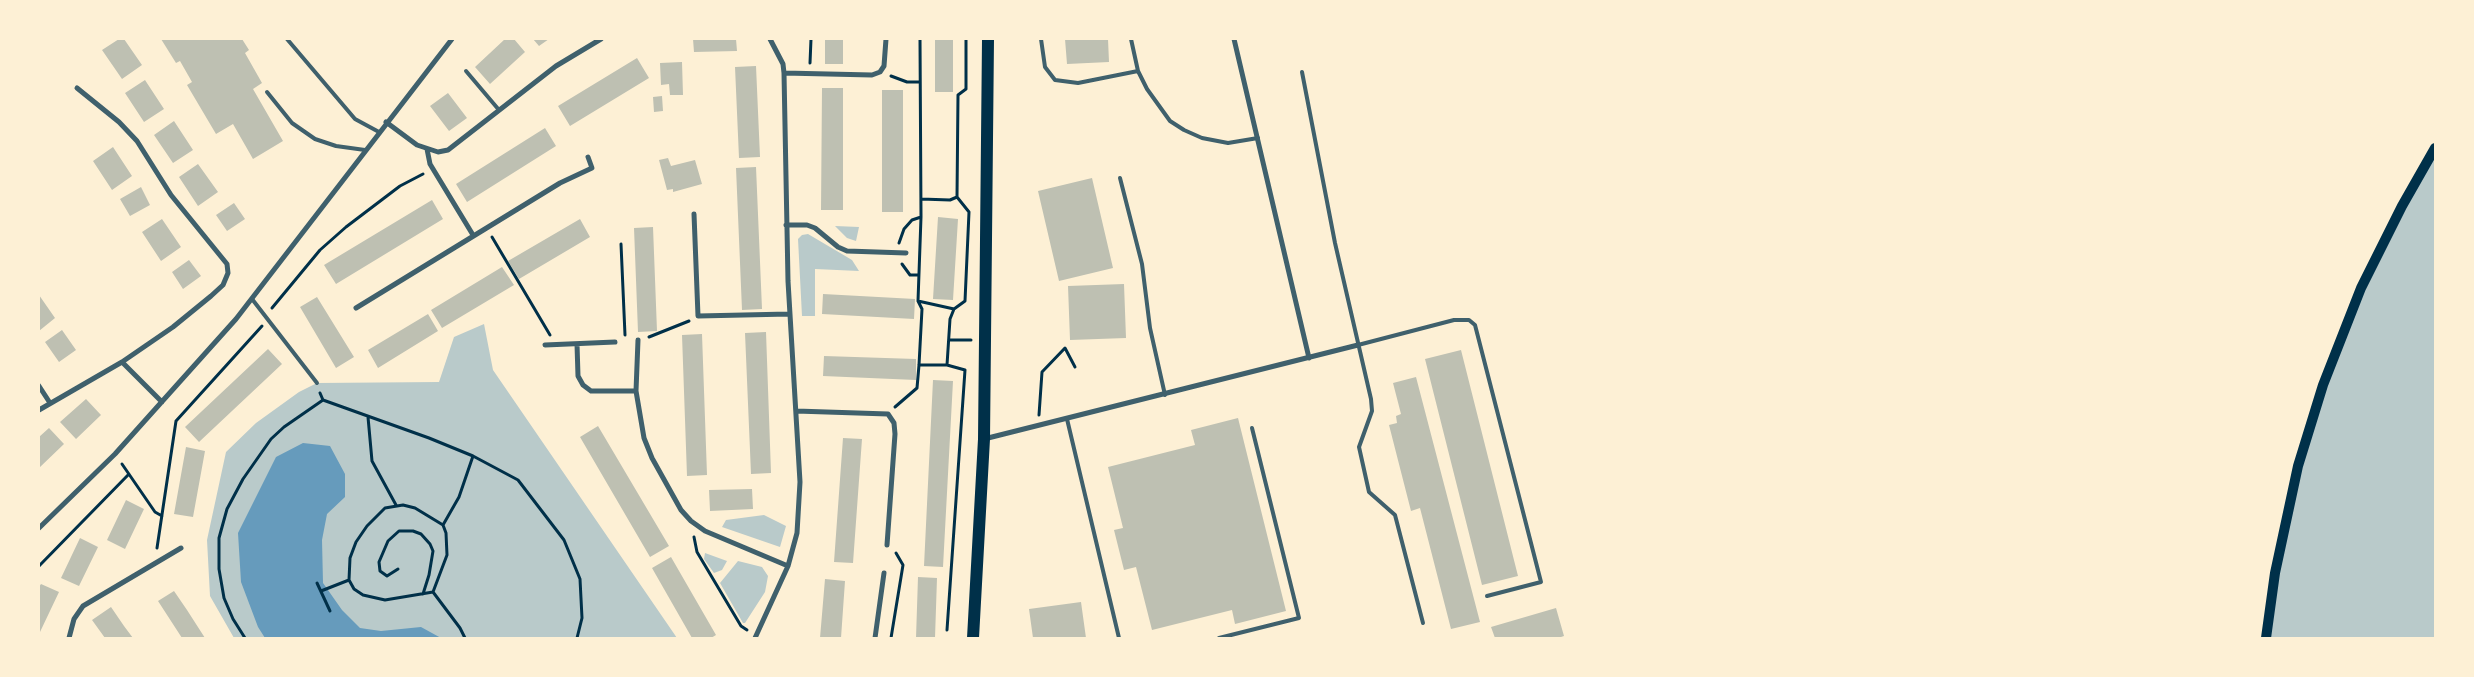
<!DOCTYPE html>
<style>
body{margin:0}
#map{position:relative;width:2474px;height:677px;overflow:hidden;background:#fdf0d5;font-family:Helvetica,sans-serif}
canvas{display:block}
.frame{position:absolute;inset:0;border:40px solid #fdf0d5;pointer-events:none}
</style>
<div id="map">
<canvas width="2474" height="677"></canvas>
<div class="frame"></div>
</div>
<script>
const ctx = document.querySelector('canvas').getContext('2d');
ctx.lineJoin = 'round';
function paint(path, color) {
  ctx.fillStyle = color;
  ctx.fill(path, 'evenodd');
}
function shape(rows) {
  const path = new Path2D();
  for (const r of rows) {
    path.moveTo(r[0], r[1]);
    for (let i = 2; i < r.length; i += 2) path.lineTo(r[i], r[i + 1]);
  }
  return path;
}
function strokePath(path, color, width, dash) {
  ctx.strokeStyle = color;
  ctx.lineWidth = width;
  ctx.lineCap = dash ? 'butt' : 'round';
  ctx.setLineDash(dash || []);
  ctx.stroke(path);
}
paint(shape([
 [2435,150,2435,638,2268,638,2298,466,2361,288],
 [835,226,859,227,856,241,847,238],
 [808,234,852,260,859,271,815,269,815,316,802,316,798,239,802,235],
 [484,324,493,370,677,638,234,638,210,596,207,540,226,452,256,423,299,392,317,383,439,382,454,337],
 [764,515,786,526,780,547,722,527,726,520],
 [705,553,727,561,722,570,714,573,704,559],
 [738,561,762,567,768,576,765,592,745,623,743,623,720,583]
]), '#b9caca');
paint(shape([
 [303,443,330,446,345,474,345,497,327,514,322,540,323,583,342,610,360,628,381,631,421,627,441,638,265,638,258,627,241,582,238,533,276,457]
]), '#669bbc');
paint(shape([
 [119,39,124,39,142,65,122,79,102,50],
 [161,39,242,39,249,50,245,53,262,83,253,89,283,141,253,159,233,124,216,134,187,85,192,82,180,61,176,63],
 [505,39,514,39,525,52,490,84,475,67],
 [533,39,549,39,539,46],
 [693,39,736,39,737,51,694,52],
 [825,39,843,39,843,64,825,64],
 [935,39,953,39,953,92,935,92],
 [1065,39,1108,39,1109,62,1067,64],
 [637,58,649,78,570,126,558,106],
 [682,62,683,95,670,95,669,84,661,85,660,63],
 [756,66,760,157,739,158,735,67],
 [145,80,164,109,144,122,125,93],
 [822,88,843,88,843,210,821,210],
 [882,90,903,90,903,212,882,212],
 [448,93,467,118,449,131,430,106],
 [662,96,663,111,654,112,653,97],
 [174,121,193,150,173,163,154,135],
 [545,128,556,146,467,202,456,184],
 [113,147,132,176,112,190,93,161],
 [668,158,671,166,695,160,702,184,673,192,673,189,667,190,659,160],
 [198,164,218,192,198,206,179,177],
 [756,167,762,309,742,310,736,168],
 [1092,178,1113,268,1059,281,1038,191],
 [141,187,150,205,130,216,120,199],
 [432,200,443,219,336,284,324,265],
 [234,203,245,219,227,231,216,215],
 [938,217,958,219,953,300,933,299],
 [162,219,181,247,161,261,142,232],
 [580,219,590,237,519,279,508,261],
 [653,227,657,331,638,332,634,228],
 [189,260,201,276,183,289,172,272],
 [502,267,514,285,442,328,431,310],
 [1124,284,1126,338,1070,340,1068,286],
 [823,294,915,299,914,319,822,314],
 [39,295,55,318,39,331],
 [317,297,354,357,336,368,300,307],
 [428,314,438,331,378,368,368,350],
 [62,330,76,350,59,362,45,342],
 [766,332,771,473,751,474,745,333],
 [702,334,707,475,687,476,682,335],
 [268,349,282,364,199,442,185,427],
 [1461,350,1518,576,1482,585,1425,359],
 [824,356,916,359,916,380,823,376],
 [1416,377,1480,622,1451,629,1420,508,1411,511,1389,425,1397,423,1396,416,1401,414,1393,383],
 [933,380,953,381,943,567,924,566],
 [86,399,101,415,76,439,60,422],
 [1238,418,1286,611,1235,624,1232,610,1152,630,1136,567,1124,570,1114,530,1123,528,1108,467,1195,445,1191,430],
 [598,426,669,546,650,557,580,437],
 [49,428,64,444,39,468,39,437],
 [843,438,862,439,853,563,834,562],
 [186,447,205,451,193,517,174,514],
 [752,489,753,509,710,511,709,490],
 [126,500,144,509,125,549,107,540],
 [80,538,98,547,79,586,61,578],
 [671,557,716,635,711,638,692,638,652,568],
 [918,577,937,578,935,638,916,638],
 [825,579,845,581,841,638,820,638],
 [41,584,59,592,40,632,39,587],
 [174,591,187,610,205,638,182,638,158,601],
 [1081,602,1086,638,1033,638,1029,609],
 [111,607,124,626,133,638,105,638,92,620],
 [1556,608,1564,636,1558,638,1495,638,1491,627]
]), '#bec0b2');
strokePath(shape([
 [810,63,811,39],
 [891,76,907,82,919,82],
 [921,199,950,200,957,197],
 [492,237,550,335],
 [899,243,904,229,912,220,921,217],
 [621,244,625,335],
 [902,264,910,275,919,275],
 [918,301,954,309],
 [272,308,320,250,346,227,400,186,423,174],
 [649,337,689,321],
 [949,340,971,340],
 [919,365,947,365,965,370,947,630],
 [947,365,950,319,954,309,965,301,969,212,957,197,958,95,966,89,966,39],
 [320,393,323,400,429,438,473,456,518,480,564,540,580,579,582,618,577,638],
 [895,407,917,388,919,365,922,309,918,301,921,217,920,39],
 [1039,415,1042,372,1065,348,1075,367],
 [368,417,372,461,396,505],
 [122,464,155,512,162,516],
 [694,537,697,552,741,626,747,630],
 [157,548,176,421,262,326],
 [39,566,129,474],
 [398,569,387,576,380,571,379,562,388,541,399,531,413,531,421,534,430,544,433,551,429,575,423,594],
 [317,583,330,611],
 [321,591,349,580],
 [433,592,385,600,363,595,354,589,349,580,350,558,356,542,367,526,385,508,403,505,415,508,443,525],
 [245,638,233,619,224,598,219,569,219,538,227,509,243,479,271,439,284,427,323,400],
 [465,638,460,628,433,592,447,555,446,533,443,525,459,497,473,456],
 [891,638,903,565,896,553]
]), '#003049', 3);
strokePath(shape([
 [287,39,355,119,379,132],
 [1041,39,1045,67,1055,80,1078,83,1138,71],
 [1131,39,1138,71,1147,89,1170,121,1184,130,1202,138,1228,143,1258,138],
 [466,71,499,110],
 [1302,72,1335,243,1371,399,1372,411,1359,447,1369,492,1395,515,1423,623],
 [267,92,292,123,315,139,336,146,365,150],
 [1120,178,1142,264,1150,328,1165,395],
 [252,299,317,383],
 [1358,345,1454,320,1469,320,1475,325,1541,582,1487,596],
 [1067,419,1119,638],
 [1219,638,1299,618,1252,428]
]), '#3f606c', 4);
strokePath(shape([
 [1234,39,1309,358],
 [784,73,872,75,880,72,884,66,886,39],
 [77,88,119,122,137,141,171,195,227,264,228,273,223,285,211,296,173,327,122,362],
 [386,122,417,145,438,152,448,150,556,66,601,39],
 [427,149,430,164,473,235],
 [694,214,698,316,789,314],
 [786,225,807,225,815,228,838,247,847,251,906,253],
 [356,308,560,183,592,168,588,157],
 [638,340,636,391,644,438,652,458,681,510,691,521,705,531,788,566],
 [577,344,578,376,583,385,591,391,636,391],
 [545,345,615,342],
 [39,386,50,403],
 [39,410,122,362,162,402],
 [796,411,888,414,894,423,895,434,887,545],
 [984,439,1358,345],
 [39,528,115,454,236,319,452,39],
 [69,638,74,619,83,606,181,548],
 [755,638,788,566,797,533,800,482,788,281,784,73,783,64,770,39],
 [875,638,884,573]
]), '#3f606c', 5);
strokePath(shape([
 [2266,638,2275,573,2298,466,2323,385,2361,288,2402,206,2435,148]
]), '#003049', 10);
strokePath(shape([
 [973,638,984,439,988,39]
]), '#003049', 12);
</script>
